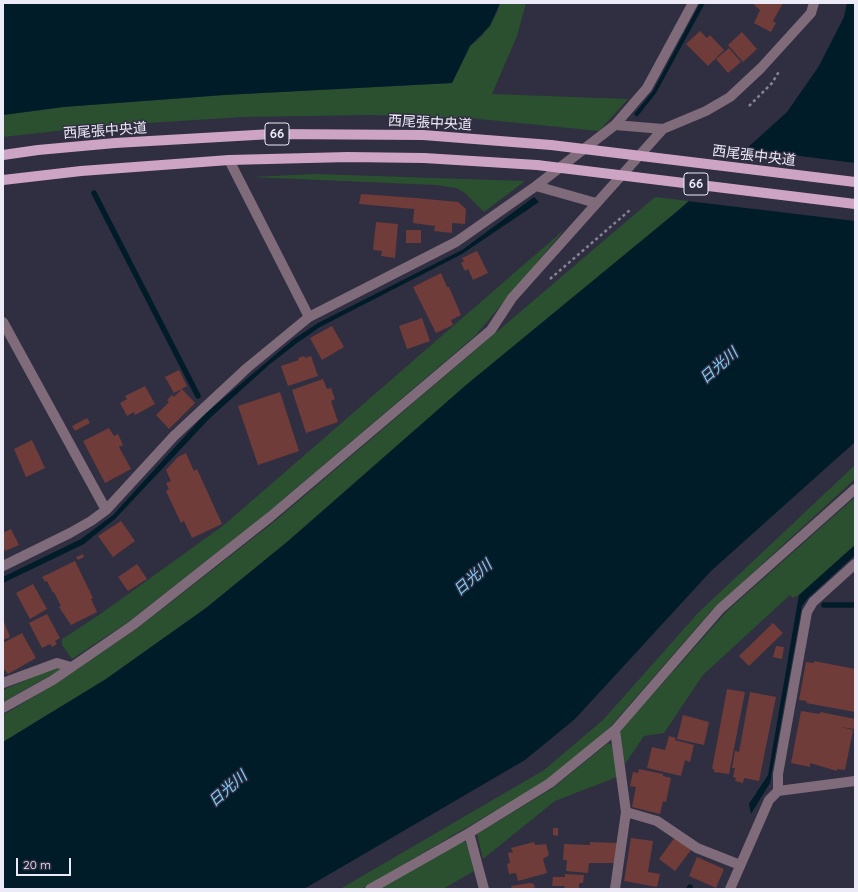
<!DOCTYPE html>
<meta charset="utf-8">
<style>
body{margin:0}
#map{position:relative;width:858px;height:892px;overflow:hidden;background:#302e41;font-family:Quicksand,sans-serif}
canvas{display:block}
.frame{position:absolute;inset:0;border:4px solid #eceaf7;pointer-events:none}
.scale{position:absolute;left:16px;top:858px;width:55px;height:18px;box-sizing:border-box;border:2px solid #eceaf7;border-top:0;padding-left:5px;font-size:12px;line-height:14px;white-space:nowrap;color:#eceaf7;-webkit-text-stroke:3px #302e41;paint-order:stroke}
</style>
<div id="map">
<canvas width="858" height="892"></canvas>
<div class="frame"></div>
<div class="scale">20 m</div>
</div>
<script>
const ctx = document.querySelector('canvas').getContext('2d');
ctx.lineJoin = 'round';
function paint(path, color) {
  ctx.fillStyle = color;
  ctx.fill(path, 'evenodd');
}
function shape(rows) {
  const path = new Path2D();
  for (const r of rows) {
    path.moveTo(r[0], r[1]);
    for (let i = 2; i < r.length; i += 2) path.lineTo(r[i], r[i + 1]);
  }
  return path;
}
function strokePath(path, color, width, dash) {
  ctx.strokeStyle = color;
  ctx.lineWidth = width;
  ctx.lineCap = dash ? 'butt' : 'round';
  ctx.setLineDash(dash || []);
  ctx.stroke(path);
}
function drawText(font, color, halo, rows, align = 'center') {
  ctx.font = font + ' Quicksand,"Noto Sans JP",sans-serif';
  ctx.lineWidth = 3;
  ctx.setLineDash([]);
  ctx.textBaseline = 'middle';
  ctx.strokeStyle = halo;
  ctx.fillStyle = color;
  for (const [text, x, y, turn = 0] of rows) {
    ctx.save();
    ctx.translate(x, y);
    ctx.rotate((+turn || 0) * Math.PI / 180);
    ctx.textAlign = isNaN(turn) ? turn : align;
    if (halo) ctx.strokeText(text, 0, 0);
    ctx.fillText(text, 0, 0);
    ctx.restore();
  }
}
paint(shape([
 [500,3,526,3,517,36,492,94,628,99,599,131,469,118,371,115,242,117,101,126,3,137,3,115,63,107,224,95,452,83,470,46,482,36,497,13],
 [316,174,525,181,484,212,465,193,456,188,436,185,250,177],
 [655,197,689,201,287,542,206,608,106,679,3,742,3,715,57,683,138,628,275,521],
 [566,228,475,336,267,513,128,622,72,659,62,645,62,639,99,615,224,525],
 [855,465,855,479,711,611,610,727,548,780,361,889,340,889,544,770,603,720,698,613],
 [853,499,855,499,855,545,799,595,793,598,790,595,703,675,664,733,644,736,625,764,620,734,623,728,728,610],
 [56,667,60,670,3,702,3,690],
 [608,743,612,745,617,777,555,801,483,859,477,834,553,788],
 [461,842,466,842,474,871,443,889,378,889]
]), '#2a502f');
paint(shape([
 [3,3,500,3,490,26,470,46,452,83,224,95,63,107,3,115],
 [700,3,705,3,656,93,637,117,634,114,653,91],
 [847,3,855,3,855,442,711,571,575,719,525,760,304,889,3,889,3,742,106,679,206,608,287,542,466,385,680,209,787,112,819,66,844,17],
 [534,197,539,202,462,254,320,327,297,343,270,364,210,418,115,519,101,530,84,544,3,583,3,577,81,539,113,515,206,413,294,339,318,323,462,250],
 [855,545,855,555,808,598,802,606,770,783,751,814,749,804,768,775,799,595]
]), '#001c29');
paint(shape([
 [745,149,855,163,855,221,687,201]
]), '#302e41');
strokePath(shape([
 [94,193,198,396],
 [824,605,855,605],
 [689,889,690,887]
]), '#001c29', 5.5);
paint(shape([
 [752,3,783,3,773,21,776,23,771,32,754,23,760,10],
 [700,31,707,38,710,35,724,50,708,66,686,44],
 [742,32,757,49,743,62,728,45],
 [729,48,741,62,728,73,716,59],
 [361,194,415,198,414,209,359,204],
 [415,198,458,202,466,209,465,224,452,223,452,233,434,231,435,226,413,223],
 [376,222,398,224,395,258,381,256,382,251,373,250],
 [406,230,421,230,421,243,406,243],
 [477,251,488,273,473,280,468,269,465,271,461,263,464,261,462,258],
 [441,273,447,287,449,287,461,315,451,320,453,325,436,333,413,287],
 [422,318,430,341,407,349,399,326],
 [332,326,344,347,322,360,310,338],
 [304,356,305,358,311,356,318,376,288,386,281,366,299,360,298,358],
 [179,370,187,386,174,393,165,377],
 [323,379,327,389,331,388,335,399,331,401,338,422,306,433,292,390],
 [145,386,155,404,135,415,134,412,127,416,120,403,127,399,125,396],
 [182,389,195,403,169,429,156,415,169,402,167,400,172,395,174,397],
 [280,392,299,451,258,465,238,406],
 [87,418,90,423,75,431,72,426],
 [109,428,114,436,118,434,123,445,119,447,131,469,105,483,83,441],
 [32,440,45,468,26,477,14,449],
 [186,453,194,471,197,469,222,524,192,538,184,521,181,523,166,491,169,489,166,483,171,481,166,470,178,457],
 [121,521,135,541,113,557,98,536],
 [11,529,19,545,5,551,3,546,3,533],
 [83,554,84,557,78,560,76,557],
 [75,561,93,598,91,599,97,612,71,625,59,607,61,606,54,592,53,593,47,581,45,582,42,577],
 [137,564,147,579,128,591,118,577],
 [33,584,47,609,30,619,16,593],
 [47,614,60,638,55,641,57,644,52,647,50,644,42,648,29,623],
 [3,619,10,637,3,640],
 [773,623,783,633,749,666,739,656],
 [22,633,36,658,8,674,3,668,3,643],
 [776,646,784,647,782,659,773,657],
 [814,661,855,669,855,712,806,703,807,701,799,700,806,662,814,663],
 [727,689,745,692,729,774,714,772,714,769,712,769],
 [750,692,776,697,759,781,744,778,743,783,735,781,736,778,733,777,735,768,732,768,735,751,739,752],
 [801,711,820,714,820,712,855,719,854,729,841,727,853,730,845,770,837,769,837,771,810,763,810,767,791,763],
 [683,715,709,722,704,745,677,739],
 [669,736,676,738,675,740,694,745,690,762,685,760,681,776,647,768,652,747,665,750],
 [639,769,663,774,663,776,671,778,666,802,663,801,660,814,632,807,636,787,630,786,633,772,638,773],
 [553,828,558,828,558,836,553,835],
 [675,837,691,850,675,871,659,859],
 [631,838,653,841,648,872,660,874,657,887,624,881],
 [534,842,535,845,546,844,549,855,543,859,547,873,518,881,516,873,509,874,507,864,510,863,508,853,513,852,511,848],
 [590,842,617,843,616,863,589,863,588,873,566,871,567,860,563,860,564,844,590,845],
 [697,857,724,869,716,888,689,876],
 [565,874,584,875,583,883,579,883,579,889,564,889,565,886,552,886,553,877,565,877],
 [530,883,534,884,535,889,512,889,511,886]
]), '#703c39');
strokePath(shape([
 [749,106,772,83,780,70],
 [550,279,630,210]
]), '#868494', 2.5, [3, 3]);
strokePath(shape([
 [615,125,663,129,706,111,730,97,761,68,811,13,814,3],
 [229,160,309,317],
 [536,186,596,203],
 [3,322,106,510],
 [3,566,70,533,91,521,106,510,174,436,247,368,309,317,456,242,536,186,615,125,647,88,693,3],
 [3,683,57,663,71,667],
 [3,708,53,680,133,625,270,517,491,330,512,298,663,129],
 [778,791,855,781],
 [626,812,657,821,697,848,740,865],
 [469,833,484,889],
 [370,889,469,833,550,783,615,730,720,609,855,489],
 [615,889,626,812,615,730],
 [730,889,769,800,778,791,778,774,807,612,813,602,855,564]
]), '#7f6b7a', 10);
strokePath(shape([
 [3,155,38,150,115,143,272,134,423,135,551,145],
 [3,180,81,171,229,160,348,157,424,158,537,165]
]), '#cda4c3', 10);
strokePath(shape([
 [551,145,855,182],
 [537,165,855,204]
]), '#cda4c3', 10);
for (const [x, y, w] of [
 [277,134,24],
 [696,184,24]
]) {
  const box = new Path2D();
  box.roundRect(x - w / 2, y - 11, w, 22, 3);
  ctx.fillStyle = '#302e41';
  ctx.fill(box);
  strokePath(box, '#eceaf7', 1);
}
drawText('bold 13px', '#eceaf7', null, [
 ["66",277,134],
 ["66",696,184]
]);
drawText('14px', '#eceaf7', '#302e41', [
 ["西尾張中央道",430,123,3],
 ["西尾張中央道",105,131,-4],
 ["西尾張中央道",754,156,7]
]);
drawText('italic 15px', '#79cffb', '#302e41', [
 ["日光川",719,366,-41],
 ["日光川",473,578,-41],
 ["日光川",228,789,-41]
]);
</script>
